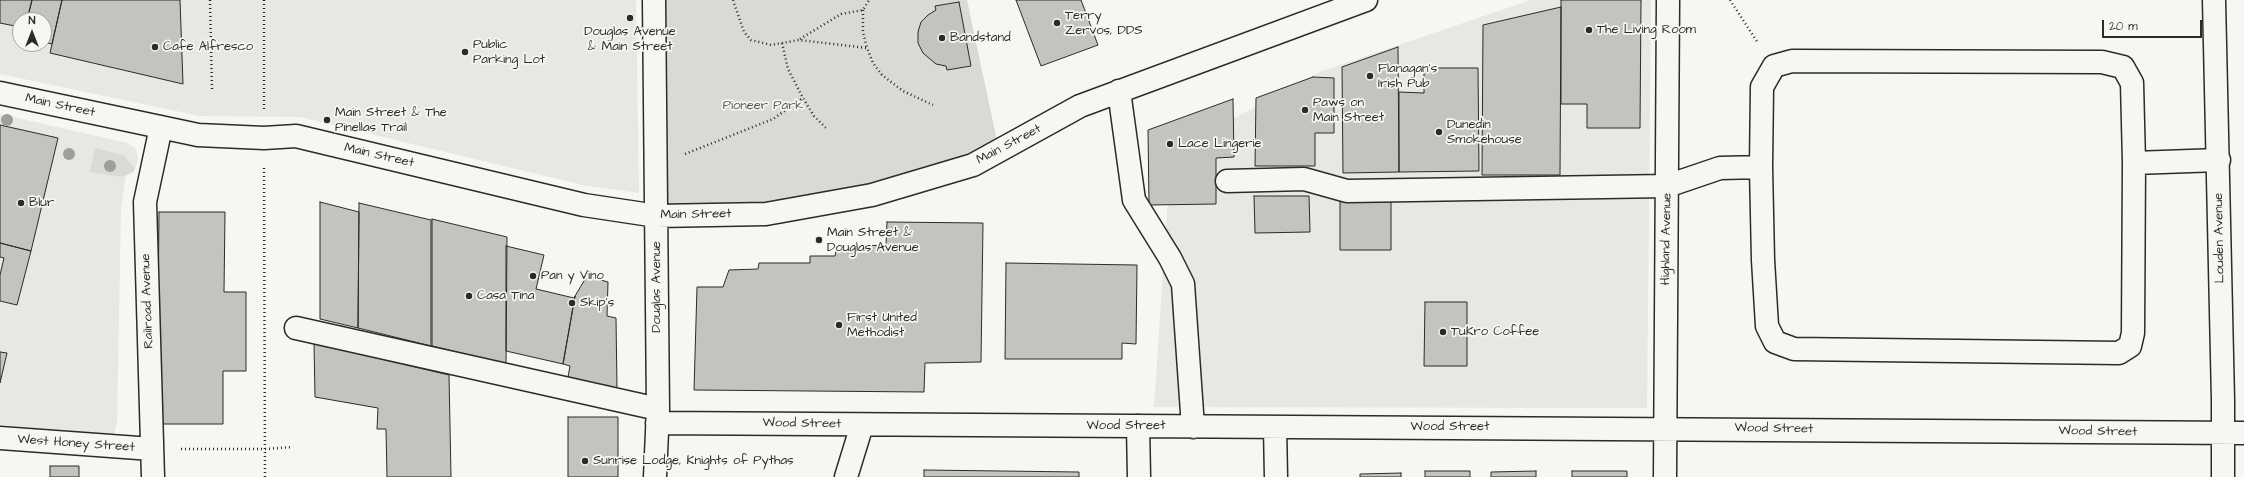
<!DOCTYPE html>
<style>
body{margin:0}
#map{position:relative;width:2244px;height:477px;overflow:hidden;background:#f6f6f2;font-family:"Architects Daughter",sans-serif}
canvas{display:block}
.north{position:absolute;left:12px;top:12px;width:40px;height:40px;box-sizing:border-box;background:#f6f6f2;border:1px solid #a5a5a2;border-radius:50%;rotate:0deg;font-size:11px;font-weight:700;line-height:16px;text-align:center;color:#2b2b2b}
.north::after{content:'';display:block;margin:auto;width:14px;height:18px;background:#2b2b2b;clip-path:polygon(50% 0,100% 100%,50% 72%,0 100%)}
.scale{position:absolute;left:2102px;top:20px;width:100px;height:18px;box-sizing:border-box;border:2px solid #2b2b2b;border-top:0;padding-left:5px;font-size:12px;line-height:14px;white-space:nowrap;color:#2b2b2b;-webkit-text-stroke:3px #f6f6f2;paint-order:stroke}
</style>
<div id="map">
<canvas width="2244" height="477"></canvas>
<div class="north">N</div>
<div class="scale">20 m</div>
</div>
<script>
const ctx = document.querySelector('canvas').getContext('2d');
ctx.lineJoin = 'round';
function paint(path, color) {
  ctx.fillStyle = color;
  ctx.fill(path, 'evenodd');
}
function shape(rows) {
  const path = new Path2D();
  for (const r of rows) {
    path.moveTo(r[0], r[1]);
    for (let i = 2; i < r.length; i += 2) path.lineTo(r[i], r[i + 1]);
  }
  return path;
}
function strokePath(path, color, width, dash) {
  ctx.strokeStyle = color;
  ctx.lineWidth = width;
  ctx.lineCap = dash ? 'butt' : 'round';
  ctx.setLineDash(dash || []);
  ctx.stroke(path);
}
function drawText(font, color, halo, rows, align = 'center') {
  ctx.font = font + ' "Architects Daughter",sans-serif';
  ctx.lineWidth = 3.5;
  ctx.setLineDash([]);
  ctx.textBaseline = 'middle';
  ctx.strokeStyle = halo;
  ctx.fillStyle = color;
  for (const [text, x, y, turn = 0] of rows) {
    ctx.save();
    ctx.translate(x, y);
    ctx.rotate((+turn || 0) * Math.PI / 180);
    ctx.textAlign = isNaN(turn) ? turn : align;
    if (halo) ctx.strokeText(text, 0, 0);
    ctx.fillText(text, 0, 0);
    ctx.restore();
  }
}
paint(shape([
 [0,0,636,0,639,193,587,186,300,117,200,116,0,74],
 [20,20,44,20,44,44,20,44],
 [1531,0,1651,0,1647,408,1154,407,1171,152,1322,71],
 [0,114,127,143,135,148,138,157,136,167,133,172,126,176,121,208,117,423,114,434,103,438,0,424]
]), '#e7e7e3');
paint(shape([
 [654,0,967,0,999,150,872,195,657,216],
 [95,148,123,155,135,168,133,172,121,177,90,172]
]), '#d9d9d5');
const building = shape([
 [0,0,32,0,27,20,20,20,20,27,0,23,0,0],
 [32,0,62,0,52,44,44,42,44,20,27,20,32,0],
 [62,0,180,0,183,84,50,53,62,0],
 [1016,0,1081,0,1098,45,1041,66,1016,0],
 [1561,0,1641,0,1640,128,1587,128,1587,104,1561,104,1561,0],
 [959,2,971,66,947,70,946,66,936,64,923,53,918,43,918,32,921,22,928,15,936,10,935,6,959,2],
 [1561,7,1560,175,1482,175,1483,25,1561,7],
 [1398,47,1399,172,1343,173,1342,67,1398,47],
 [1424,68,1478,68,1479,171,1399,172,1399,92,1424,93,1424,68],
 [1313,77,1334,78,1334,133,1315,133,1315,166,1255,166,1256,98,1313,77],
 [1233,99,1234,157,1216,158,1216,204,1149,205,1148,130,1233,99],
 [0,125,58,138,31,251,0,243,0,125],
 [1254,196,1309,196,1310,232,1255,233,1254,196],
 [1340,199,1391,199,1391,250,1340,250,1340,199],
 [320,202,359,212,358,328,320,319,320,202],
 [359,203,431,220,431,346,358,328,359,203],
 [159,212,225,212,224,292,246,292,246,371,223,371,223,424,157,424,159,212],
 [432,219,507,237,506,364,432,346,432,219],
 [887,222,983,223,981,362,925,363,924,392,694,390,697,287,723,287,729,270,758,269,759,263,810,263,810,256,835,256,836,251,864,251,865,245,886,246,887,222],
 [0,243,31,251,17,305,0,301,0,275,4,258,0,257,0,243],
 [506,246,544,255,536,289,574,298,575,296,563,364,506,351,506,246],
 [1006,263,1137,265,1136,344,1122,343,1122,359,1005,359,1006,263],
 [587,276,608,282,607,316,616,318,617,389,568,377,570,366,563,364,575,296,587,276],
 [1425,302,1467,302,1467,366,1424,366,1425,302],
 [314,343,449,375,451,477,387,477,386,429,377,429,378,408,315,397,314,343],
 [0,352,7,353,0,383,0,352],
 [568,417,618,417,618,477,568,477,568,417],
 [50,466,79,466,79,477,50,477,50,466],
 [924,470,1079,472,1079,477,924,477,924,470],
 [1425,471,1470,471,1470,477,1425,477,1425,471],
 [1536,471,1536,477,1491,477,1491,472,1536,471],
 [1572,471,1627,471,1627,477,1572,477,1572,471],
 [1401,473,1401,477,1360,477,1360,474,1401,473]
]);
paint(building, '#c3c3c0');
strokePath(building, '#2b2b2b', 1);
const minor = shape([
 [654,0,658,409,655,477],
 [2214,0,2223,400,2223,477],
 [1119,91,1134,200,1170,258,1183,284,1193,427],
 [0,93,198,135,264,138,296,136,584,205,657,216,766,214,872,195,973,165,1080,106,1366,0],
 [1761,167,1763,260,1767,326,1775,342,1794,349,2119,353,2130,346,2133,333,2134,163],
 [1227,181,1304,179,1347,191,1667,186,1720,168,1761,167,1762,87,1774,66,1792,61,2102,62,2123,67,2132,83,2134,163,2219,160],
 [296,328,658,409],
 [657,423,2244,433],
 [1138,426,1139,477],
 [1275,427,1276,477],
 [0,438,152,449],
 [153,477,145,202,161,127],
 [846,477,862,425],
 [1665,477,1668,0]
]);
strokePath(minor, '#2b2b2b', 25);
strokePath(shape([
 [210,0,212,90],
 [264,0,264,109],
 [733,0,744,32,751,40,771,45,799,40,867,48,873,63,882,75,903,91,933,105],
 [1730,0,1758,43],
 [863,10,863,32,867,48],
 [800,39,841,14,863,10,869,0],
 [782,43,788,69,803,98,814,116,827,129],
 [685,154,773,119,803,98],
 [264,168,265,477],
 [181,449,265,449,293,447]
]), '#2b2b2b', 2.5, [1, 3]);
strokePath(minor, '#f6f6f2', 22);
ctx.fillStyle = '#9e9e9c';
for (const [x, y] of [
 [7,120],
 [69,154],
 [110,166]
]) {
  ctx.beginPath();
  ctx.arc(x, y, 6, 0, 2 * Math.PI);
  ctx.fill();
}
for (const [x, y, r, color] of [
 [630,18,4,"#2b2b2b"],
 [1057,23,4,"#2b2b2b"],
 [1589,30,4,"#2b2b2b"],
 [942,38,4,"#2b2b2b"],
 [155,47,4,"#2b2b2b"],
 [465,52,4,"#2b2b2b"],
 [1370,76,4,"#2b2b2b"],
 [1305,110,4,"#2b2b2b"],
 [327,120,4,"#2b2b2b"],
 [1439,132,4,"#2b2b2b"],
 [1170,144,4,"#2b2b2b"],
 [21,203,4,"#2b2b2b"],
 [819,240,4,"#2b2b2b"],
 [533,276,4,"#2b2b2b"],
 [469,296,4,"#2b2b2b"],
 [572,303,4,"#2b2b2b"],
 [839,325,4,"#2b2b2b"],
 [1443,332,4,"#2b2b2b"],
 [585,461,4,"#2b2b2b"]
]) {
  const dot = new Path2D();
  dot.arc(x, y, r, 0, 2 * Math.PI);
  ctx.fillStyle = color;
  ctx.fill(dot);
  strokePath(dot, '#f6f6f2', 1.5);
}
drawText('13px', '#2b2b2b', '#f6f6f2', [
 ["Terry",1065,16],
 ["Zervos, DDS",1065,31],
 ["The Living Room",1597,30],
 ["Douglas Avenue",630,32,"center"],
 ["& Main Street",630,47,"center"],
 ["Bandstand",950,38],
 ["Public",473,45],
 ["Parking Lot",473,60],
 ["Cafe Alfresco",163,47],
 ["Flanagan's",1378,69],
 ["Irish Pub",1378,84],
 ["Paws on",1313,103],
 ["Main Street",1313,118],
 ["Main Street & The",335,113],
 ["Pinellas Trail",335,128],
 ["Dunedin",1447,125],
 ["Smokehouse",1447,140],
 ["Lace Lingerie",1178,144],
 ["Blur",29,203],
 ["Main Street &",827,233],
 ["Douglas Avenue",827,248],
 ["Pan y Vino",541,276],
 ["Casa Tina",477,296],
 ["Skip's",580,303],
 ["First United",847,318],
 ["Methodist",847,333],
 ["TuKro Coffee",1451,332],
 ["Sunrise Lodge, Knights of Pythas",593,461]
], 'left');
drawText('13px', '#2b2b2b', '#f6f6f2', [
 ["Main Street",60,106,12],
 ["Main Street",1009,145,-28],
 ["Main Street",379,156,13],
 ["Main Street",696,215,-1],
 ["Louden Avenue",2220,238,-91],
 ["Highland Avenue",1667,239,-89],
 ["Douglas Avenue",657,287,-90],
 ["Railroad Avenue",148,301,-92],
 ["Wood Street",802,424,1],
 ["Wood Street",1126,426],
 ["Wood Street",1450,427],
 ["Wood Street",1774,429,1],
 ["Wood Street",2098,432,1],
 ["West Honey Street",76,444,4]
]);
drawText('13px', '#565656', '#f6f6f2', [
 ["Pioneer Park",763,106]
]);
</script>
